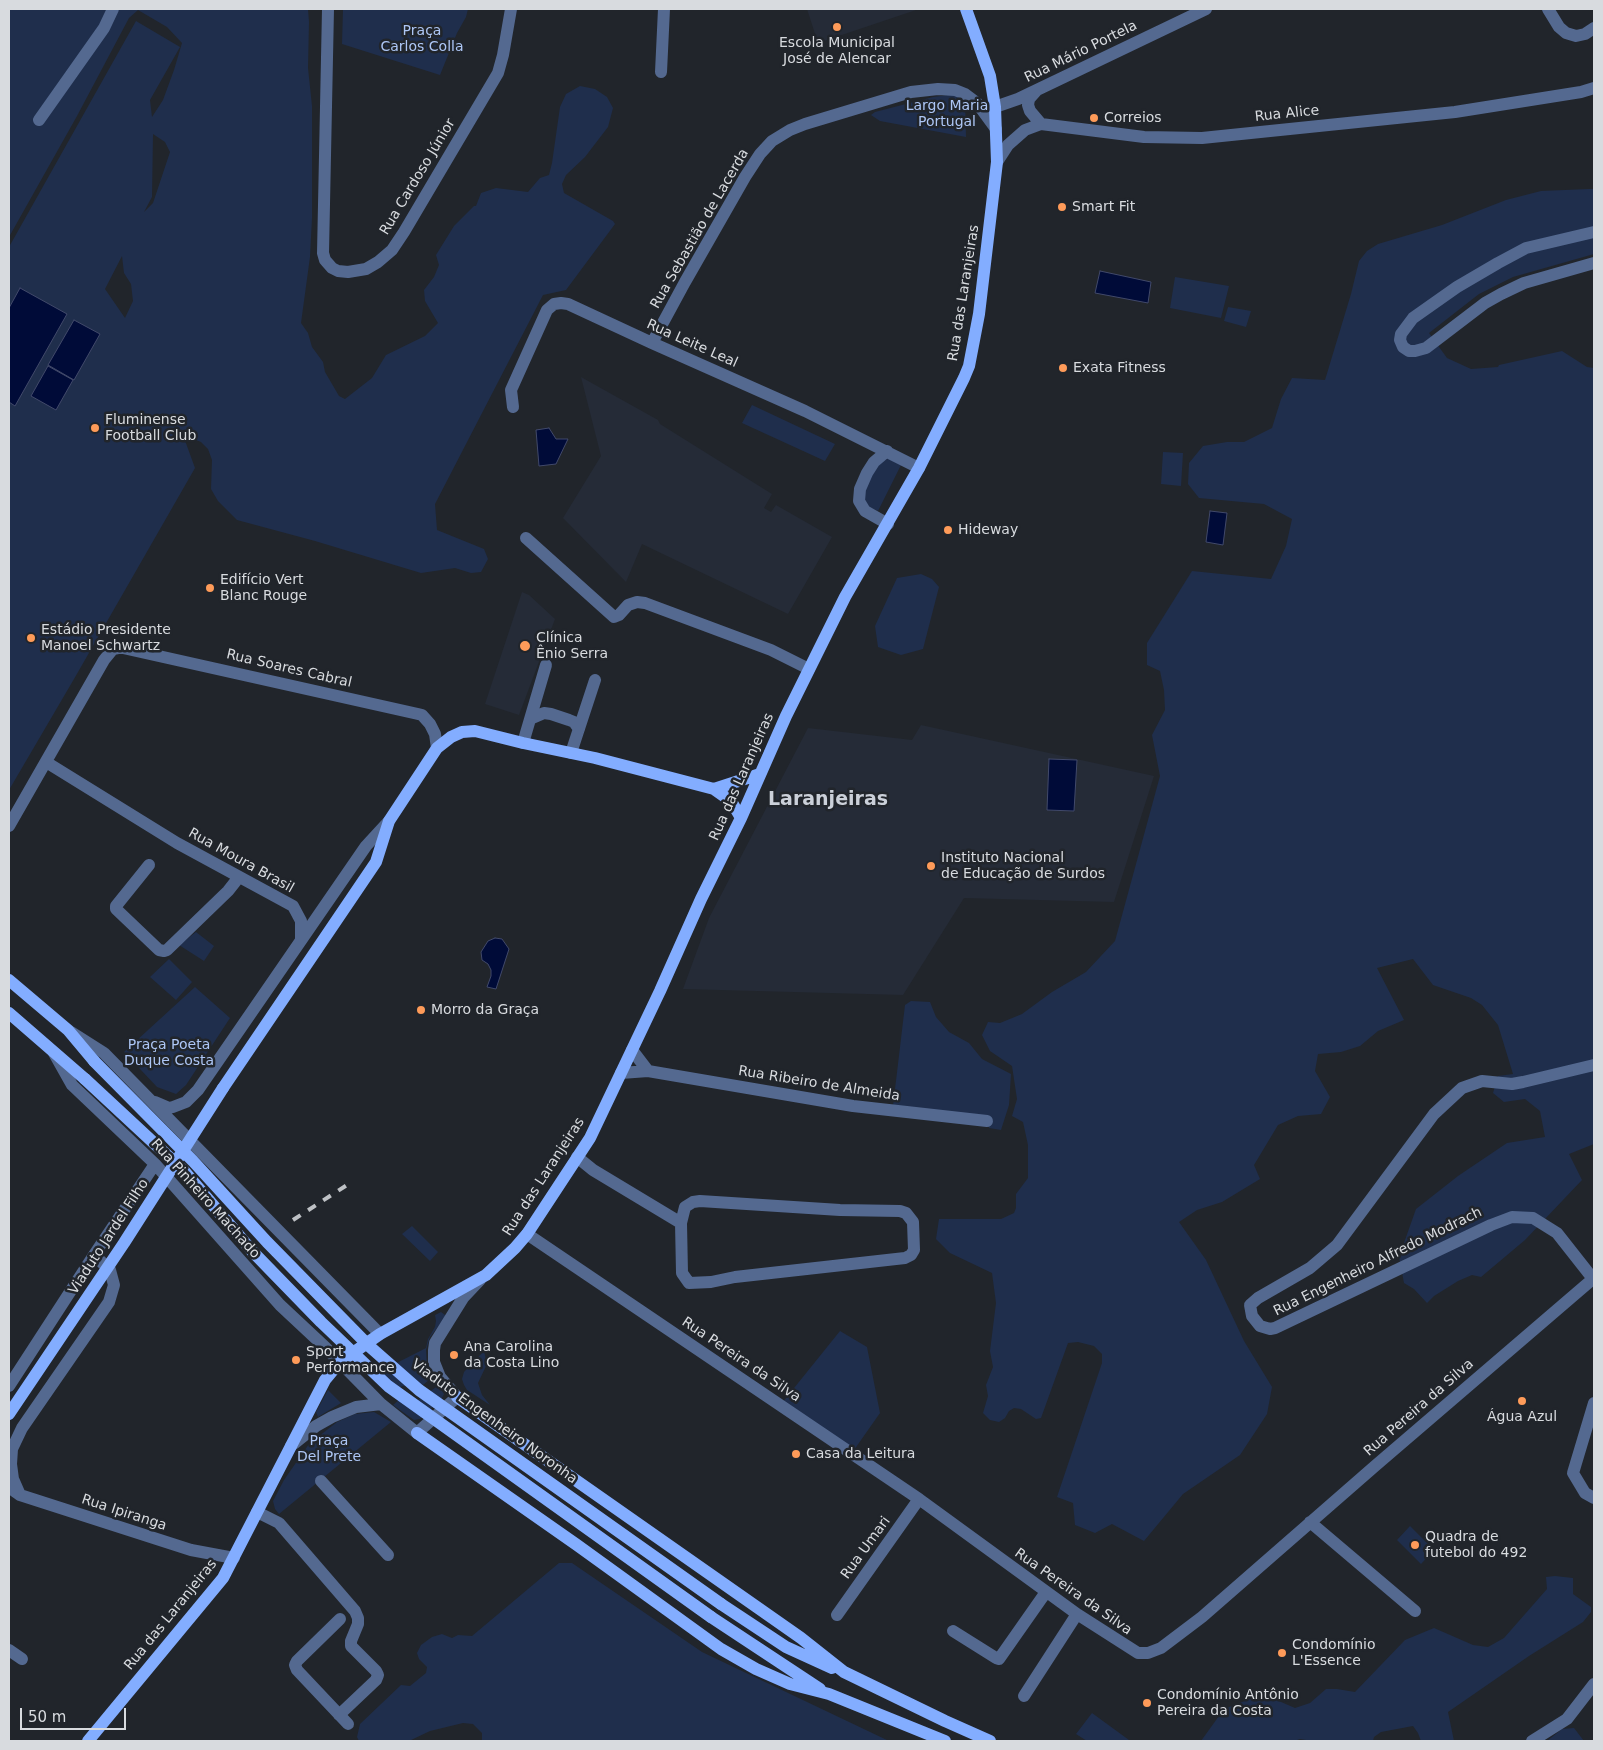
<!DOCTYPE html>
<meta charset="utf-8">
<style>
body{margin:0}
#map{position:relative;width:1603px;height:1750px;overflow:hidden;background:#21252b;font-family:"DejaVu Sans",sans-serif}
canvas{display:block}
.frame{position:absolute;inset:0;border:10px solid #d8dbdf;pointer-events:none}
.scale{position:absolute;left:20px;top:1708px;width:106px;height:22px;box-sizing:border-box;border:2px solid #d8dbdf;border-top:0;padding-left:6px;font-size:15px;line-height:18px;white-space:nowrap;color:#d8dbdf;-webkit-text-stroke:4px #21252b;paint-order:stroke}
</style>
<div id="map">
<canvas width="1603" height="1750"></canvas>
<div class="frame"></div>
<div class="scale">50 m</div>
</div>
<script>
const ctx = document.querySelector('canvas').getContext('2d');
ctx.lineJoin = 'round';
function paint(path, color) {
  ctx.fillStyle = color;
  ctx.fill(path, 'evenodd');
}
function shape(rows) {
  const path = new Path2D();
  for (const r of rows) {
    path.moveTo(r[0], r[1]);
    for (let i = 2; i < r.length; i += 2) path.lineTo(r[i], r[i + 1]);
  }
  return path;
}
function strokePath(path, color, width, dash) {
  ctx.strokeStyle = color;
  ctx.lineWidth = width;
  ctx.lineCap = dash ? 'butt' : 'round';
  ctx.setLineDash(dash || []);
  ctx.stroke(path);
}
function drawText(font, color, halo, rows, align = 'center') {
  ctx.font = font + ' "DejaVu Sans",sans-serif';
  ctx.lineWidth = 5;
  ctx.setLineDash([]);
  ctx.textBaseline = 'middle';
  ctx.strokeStyle = halo;
  ctx.fillStyle = color;
  for (const [text, x, y, turn = 0] of rows) {
    ctx.save();
    ctx.translate(x, y);
    ctx.rotate((+turn || 0) * Math.PI / 180);
    ctx.textAlign = isNaN(turn) ? turn : align;
    if (halo) ctx.strokeText(text, 0, 0);
    ctx.fillText(text, 0, 0);
    ctx.restore();
  }
}
paint(shape([
 [807,9,919,9,818,43],
 [581,377,658,420,660,424,772,494,764,508,771,512,776,505,832,537,788,614,642,544,626,582,563,518,601,456],
 [522,592,529,595,555,619,519,715,485,704],
 [921,725,1154,776,1114,902,964,898,903,995,683,989,709,918,808,728,912,740]
]), '#252b37');
paint(shape([
 [9,9,308,9,309,22,308,68,312,106,312,218,310,257,301,323,308,333,312,347,323,362,325,372,339,396,345,399,372,378,386,355,425,336,438,323,425,301,424,290,434,277,439,265,436,255,454,226,474,206,476,206,481,193,496,188,528,192,540,178,549,175,552,163,560,107,566,94,580,86,595,89,607,97,613,108,608,127,585,157,566,175,562,184,564,193,613,221,615,224,566,290,543,295,435,504,437,530,484,549,488,559,481,572,471,573,455,568,421,573,315,541,237,520,218,501,211,489,212,460,208,449,201,442,183,435,195,468,74,679,9,790,9,247,136,21,180,47,150,100,152,117,163,100,174,70,182,43,167,27,138,10,129,18,77,116,9,237],
 [153,134,165,142,170,152,153,203,144,212,152,197],
 [122,256,124,273,131,284,133,301,125,318,105,289],
 [343,9,468,9,466,17,457,33,440,75,342,44],
 [956,94,965,99,966,137,880,121,871,115,875,112,933,97],
 [1589,189,1594,189,1594,254,1513,277,1479,294,1429,333,1447,358,1471,369,1498,367,1499,365,1562,351,1587,367,1594,368,1594,1144,1569,1154,1582,1180,1525,1240,1481,1277,1472,1275,1458,1281,1434,1296,1427,1303,1414,1289,1404,1283,1399,1257,1416,1209,1458,1176,1507,1143,1545,1137,1540,1111,1525,1099,1504,1102,1493,1093,1498,1076,1513,1074,1498,1025,1482,1005,1471,998,1433,985,1413,959,1377,968,1404,1020,1378,1031,1360,1046,1341,1052,1318,1054,1315,1071,1330,1097,1321,1114,1298,1116,1278,1125,1254,1165,1260,1179,1222,1202,1197,1210,1179,1222,1206,1260,1244,1341,1272,1387,1267,1414,1240,1455,1183,1494,1144,1541,1112,1524,1095,1533,1075,1525,1073,1503,1057,1497,1102,1363,1102,1354,1094,1346,1078,1342,1068,1343,1041,1418,1036,1419,1021,1409,1014,1408,1009,1411,1005,1418,999,1422,990,1420,983,1413,988,1396,986,1385,993,1367,990,1351,996,1303,992,1273,950,1253,936,1239,939,1219,1001,1219,1014,1213,1016,1208,1016,1194,1028,1178,1028,1145,1023,1122,1012,1116,1017,1099,1012,1066,990,1051,982,1035,988,1022,1000,1023,1022,1014,1052,992,1086,972,1115,941,1160,776,1152,735,1165,710,1164,690,1160,671,1147,665,1147,643,1192,571,1271,579,1286,546,1292,519,1264,504,1199,498,1188,484,1189,463,1203,446,1227,442,1244,442,1272,428,1281,399,1292,378,1325,380,1351,294,1359,261,1367,251,1378,244,1442,225,1506,200,1541,191],
 [1175,277,1229,286,1221,318,1170,308],
 [1228,307,1251,311,1246,327,1224,321],
 [752,405,835,444,825,461,742,423],
 [1163,452,1183,453,1181,486,1161,484],
 [889,458,902,463,878,511,865,505,865,483,878,463],
 [921,574,932,579,939,587,923,649,901,655,878,647,875,626,897,578],
 [196,932,214,946,204,961,179,945],
 [169,959,192,982,176,1000,150,977],
 [195,987,230,1018,186,1085,176,1094,157,1087,124,1052],
 [911,1001,930,1002,936,1017,949,1032,969,1043,982,1059,1011,1074,1009,1105,1001,1130,989,1128,989,1119,893,1106,905,1005],
 [412,1226,438,1252,430,1261,402,1234],
 [441,1312,445,1315,445,1318,430,1337,426,1350,427,1366,432,1376,430,1379,423,1385,403,1386,394,1390,377,1373,426,1348,428,1339,435,1327,436,1321,435,1315],
 [840,1331,867,1347,880,1413,854,1450,782,1403],
 [484,1351,487,1364,478,1383,482,1395,490,1405,467,1390,464,1385,462,1379,464,1372],
 [439,1385,444,1394,442,1398,420,1419,414,1420,393,1405,400,1399,418,1400],
 [328,1390,341,1403,318,1417,316,1412],
 [374,1412,391,1422,279,1514,275,1509,273,1501,284,1480,309,1444,337,1422,355,1414],
 [1410,1526,1434,1550,1421,1564,1397,1540],
 [559,1563,572,1563,702,1652,889,1741,482,1741,482,1733,473,1724,463,1723,430,1731,409,1741,359,1741,357,1737,360,1724,401,1685,410,1686,426,1673,427,1667,419,1659,417,1653,421,1645,432,1637,442,1634,452,1638,458,1635,472,1636],
 [1555,1576,1573,1578,1573,1594,1591,1607,1591,1612,1583,1622,1529,1656,1448,1712,1454,1741,1421,1741,1418,1733,1413,1726,1381,1732,1374,1737,1373,1741,1312,1741,1300,1739,1294,1741,1201,1741,1224,1709,1250,1699,1265,1695,1295,1708,1310,1703,1326,1689,1337,1689,1355,1692,1405,1640,1434,1628,1473,1645,1488,1647,1504,1638,1547,1589,1546,1577],
 [1092,1713,1129,1740,1128,1741,1087,1741,1076,1734],
 [1574,1728,1584,1741,1547,1741,1562,1729]
]), '#1f2e4c');
const water = shape([
 [1100,271,1151,282,1148,303,1095,293,1100,271],
 [20,288,67,314,15,406,9,402,9,308,20,288],
 [74,320,100,334,74,380,48,365,74,320],
 [48,366,73,380,56,410,31,396,48,366],
 [549,428,556,439,568,439,556,464,539,466,536,430,549,428],
 [1210,511,1227,513,1223,545,1206,542,1210,511],
 [1049,759,1077,760,1074,811,1047,810,1049,759],
 [495,938,502,939,509,949,496,989,487,987,491,976,491,970,488,964,482,960,481,952,488,941,495,938]
]);
paint(water, '#000b38');
strokePath(water, '#41496a', 1);
strokePath(shape([
 [328,9,323,253,325,260,332,268,338,271,348,272,366,269,378,262,392,250,404,232,498,73,503,55,511,9],
 [1548,9,1559,27,1566,33,1576,36,1585,34,1594,28],
 [661,72,664,9],
 [1037,90,1029,99,1028,105,1030,111,1041,124],
 [995,107,1018,99,1206,9],
 [39,120,104,28,113,9],
 [997,162,1008,145,1025,130,1041,124,1144,137,1202,138,1455,112,1581,92,1594,88],
 [1594,232,1526,248,1498,263,1457,287,1413,318,1401,334,1400,340,1403,347,1409,351,1415,351,1426,348,1485,303,1501,294,1524,283,1594,263],
 [652,343,685,282,745,177,760,154,772,141,790,130,805,124,911,92,938,89,955,90,965,94,977,103,996,129],
 [513,407,511,390,547,310,554,304,561,303,568,304,652,343,805,411,919,468],
 [887,451,874,462,867,473,860,489,859,501,865,511,888,524],
 [526,538,614,617,619,615,628,605,637,602,645,603,771,650,809,669],
 [530,719,544,713,551,714,569,720,574,722,579,729],
 [523,743,546,665],
 [571,753,595,680],
 [46,762,177,843,293,906,301,921,301,939],
 [9,826,104,660,113,649,118,648,123,648,418,714,422,715,430,724,435,734,437,748],
 [149,865,116,906,116,909,159,950,164,951,167,950,228,891,239,877],
 [71,1032,104,1053,380,1334],
 [632,1050,648,1071],
 [54,1053,72,1085,155,1164,280,1305,326,1348,381,1404,417,1433,457,1397,440,1377,434,1362,434,1350,435,1343,463,1298,480,1280],
 [1594,1065,1523,1082,1512,1084,1482,1081,1462,1088,1434,1114,1337,1245,1310,1268,1258,1298,1250,1305,1252,1316,1260,1326,1270,1329,1275,1328,1491,1225,1512,1217,1533,1218,1557,1233,1594,1280],
 [621,1073,648,1071,853,1106,987,1121],
 [155,1102,169,1108,173,1107,186,1102,198,1090,366,846,389,821],
 [577,1157,593,1170,681,1223,685,1207,693,1202,700,1201,840,1210,900,1211,906,1213,913,1222,914,1250,911,1255,905,1258,735,1277,711,1282,689,1283,682,1273,681,1223],
 [527,1234,919,1499,1077,1614,1138,1653,1148,1653,1161,1648,1202,1617,1375,1466,1594,1278],
 [9,1386,94,1255,155,1164],
 [1594,1403,1573,1473,1585,1493,1594,1498],
 [291,1446,316,1426,332,1417,356,1407,381,1404],
 [321,1481,388,1555],
 [13,1490,20,1495,191,1550,234,1558],
 [20,1495,13,1479,11,1464,12,1449,22,1428,109,1302,114,1285,110,1270,94,1255],
 [257,1512,279,1523,355,1611,358,1618,358,1624,351,1641,351,1646,376,1671,378,1675,376,1680,339,1715],
 [1310,1522,1415,1611],
 [837,1615,919,1499],
 [340,1619,297,1661,295,1665,297,1670,348,1724],
 [953,1631,996,1658,999,1659,1046,1592],
 [9,1650,22,1659],
 [1024,1696,1077,1614],
 [1532,1741,1567,1719,1594,1684]
]), '#546990', 12);
strokePath(shape([
 [714,789,731,801,741,818],
 [9,980,68,1030,94,1061],
 [9,1013,85,1079],
 [223,1088,376,862,389,821,437,748,451,737,462,732,475,731,523,743,595,758,714,789,760,774],
 [457,1397,801,1638,844,1672,945,1721,990,1741],
 [417,1433,577,1545,721,1649,756,1669,790,1684,829,1694,945,1741],
 [721,1604,786,1647,832,1668],
 [711,1617,820,1689],
 [88,1741,223,1578,325,1380,340,1362,380,1334,486,1275,515,1248,527,1234,590,1138,660,991,701,899,741,818,786,716,845,597,919,468,964,378,969,366,979,314,997,162,995,107,990,76,966,9]
]), '#83adff', 12);
strokePath(shape([
 [293,1220,347,1185]
]), '#bec1c5', 4, [9, 9]);
strokePath(shape([
 [94,1061,193,1161,267,1242,369,1346,419,1390,721,1604],
 [85,1079,184,1171,252,1251,321,1322,388,1386,711,1617],
 [9,1414,124,1243,223,1088]
]), '#83adff', 12);
for (const [x, y, r, color] of [
 [837,27,5,"#fe9b59"],
 [1094,118,5,"#fe9b59"],
 [1062,207,5,"#fe9b59"],
 [1063,368,5,"#fe9b59"],
 [95,428,5,"#fe9b59"],
 [948,530,5,"#fe9b59"],
 [210,588,5,"#fe9b59"],
 [31,638,5,"#fe9b59"],
 [525,646,6,"#fe9b59"],
 [931,866,5,"#fe9b59"],
 [421,1010,5,"#fe9b59"],
 [454,1355,5,"#fe9b59"],
 [296,1360,5,"#fe9b59"],
 [1522,1401,5,"#fe9b59"],
 [796,1454,5,"#fe9b59"],
 [1415,1545,5,"#fe9b59"],
 [1282,1653,5,"#fe9b59"],
 [1147,1703,5,"#fe9b59"]
]) {
  const dot = new Path2D();
  dot.arc(x, y, r, 0, 2 * Math.PI);
  ctx.fillStyle = color;
  ctx.fill(dot);
  strokePath(dot, '#21252b', 2);
}
drawText('14px', '#adc6f5', '#21252b', [
 ["Praça",422,31],
 ["Carlos Colla",422,47],
 ["Largo Maria",947,106],
 ["Portugal",947,122],
 ["Praça Poeta",169,1045],
 ["Duque Costa",169,1061],
 ["Praça",329,1441],
 ["Del Prete",329,1457]
]);
drawText('14px', '#d8dbdf', '#21252b', [
 ["Escola Municipal",837,43,"center"],
 ["José de Alencar",837,59,"center"],
 ["Correios",1104,118],
 ["Smart Fit",1072,207],
 ["Exata Fitness",1073,368],
 ["Fluminense",105,420],
 ["Football Club",105,436],
 ["Hideway",958,530],
 ["Edifício Vert",220,580],
 ["Blanc Rouge",220,596],
 ["Estádio Presidente",41,630],
 ["Manoel Schwartz",41,646],
 ["Clínica",536,638],
 ["Ênio Serra",536,654],
 ["Instituto Nacional",941,858],
 ["de Educação de Surdos",941,874],
 ["Morro da Graça",431,1010],
 ["Ana Carolina",464,1347],
 ["da Costa Lino",464,1363],
 ["Sport",306,1352],
 ["Performance",306,1368],
 ["Água Azul",1522,1417,"center"],
 ["Casa da Leitura",806,1454],
 ["Quadra de",1425,1537],
 ["futebol do 492",1425,1553],
 ["Condomínio",1292,1645],
 ["L'Essence",1292,1661],
 ["Condomínio Antônio",1157,1695],
 ["Pereira da Costa",1157,1711]
], 'left');
drawText('14px', '#d8dbdf', '#21252b', [
 ["Rua Mário Portela",1081,52,-26],
 ["Rua Alice",1287,114,-6],
 ["Rua Cardoso Júnior",418,177,-59],
 ["Rua Sebastião de Lacerda",700,229,-60],
 ["Rua das Laranjeiras",964,293,-81],
 ["Rua Leite Leal",692,344,24],
 ["Rua Soares Cabral",289,669,13],
 ["Rua das Laranjeiras",742,777,-66],
 ["Rua Moura Brasil",241,861,29],
 ["Rua Ribeiro de Almeida",819,1084,9],
 ["Rua das Laranjeiras",544,1177,-57],
 ["Rua Pinheiro Machado",205,1199,48],
 ["Viaduto Jardel Filho",109,1237,-57],
 ["Rua Engenheiro Alfredo Modrach",1378,1262,-26],
 ["Rua Pereira da Silva",741,1360,34],
 ["Rua Pereira da Silva",1419,1408,-41],
 ["Viaduto Engenheiro Noronha",494,1422,36],
 ["Rua Ipiranga",124,1513,18],
 ["Rua Umari",866,1548,-54],
 ["Rua Pereira da Silva",1073,1592,35],
 ["Rua das Laranjeiras",171,1615,-51]
]);
drawText('bold 19px', '#cbd0d9', '#21252b', [
 ["Laranjeiras",828,800]
]);
</script>
